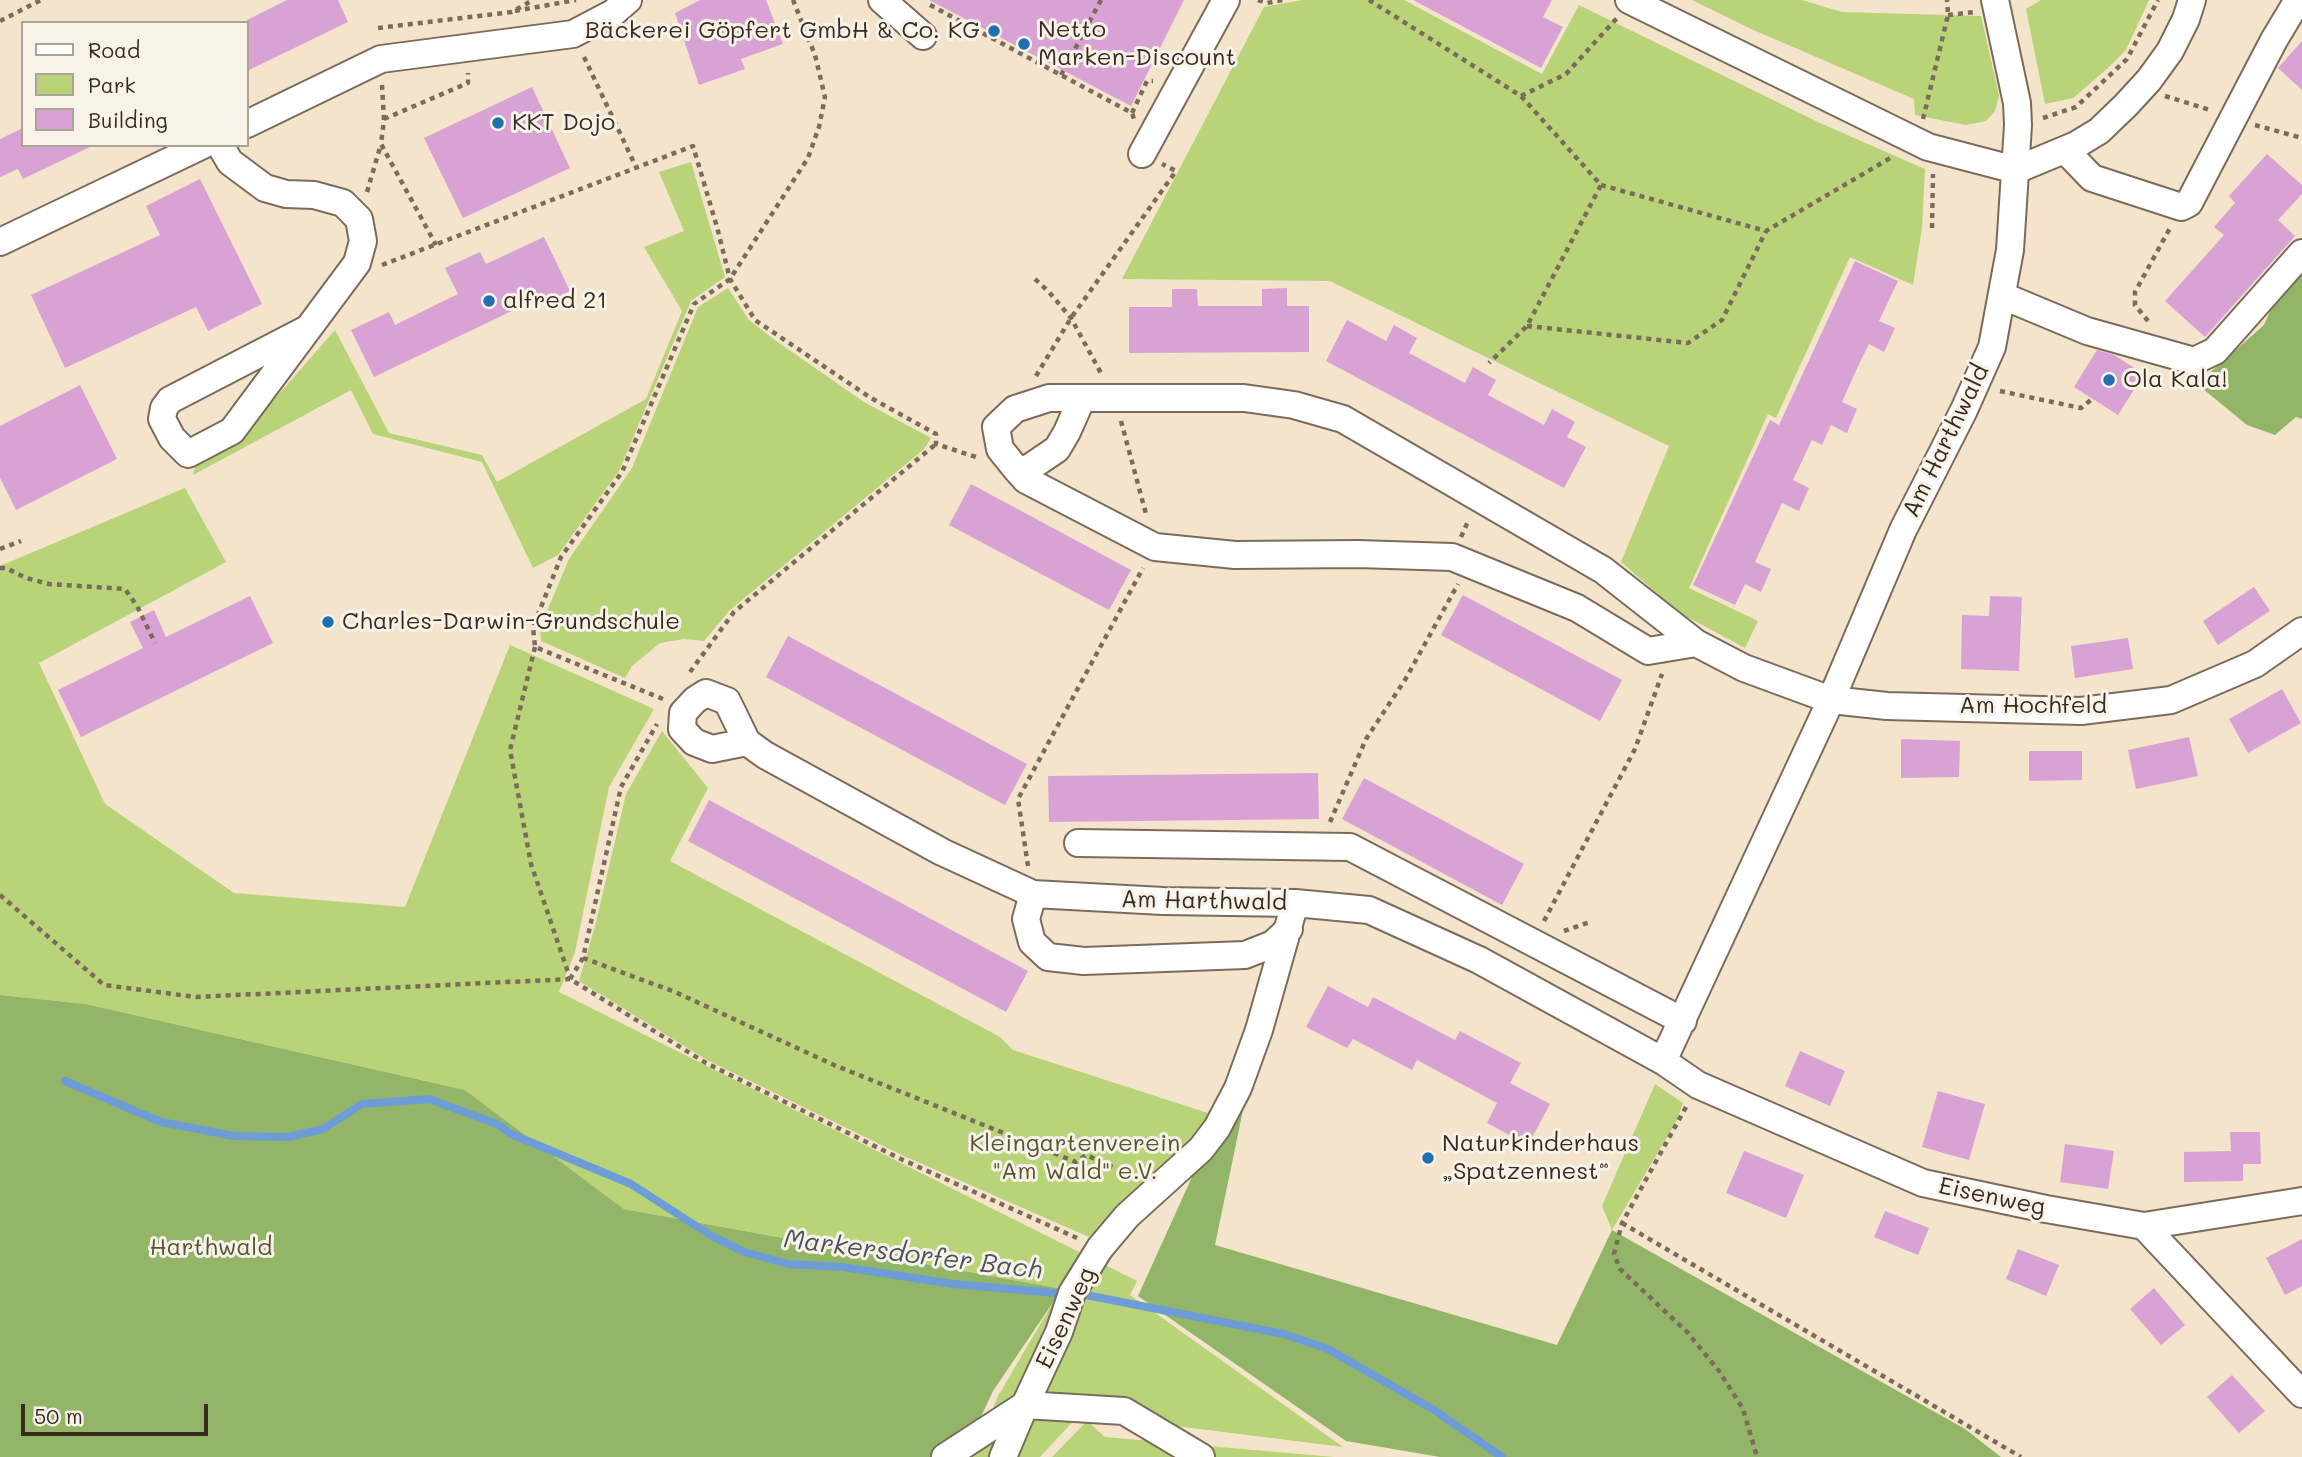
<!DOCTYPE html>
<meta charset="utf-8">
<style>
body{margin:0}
#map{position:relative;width:2302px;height:1457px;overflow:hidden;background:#f4e4cc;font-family:Mali,sans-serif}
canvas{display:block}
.legend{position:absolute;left:21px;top:21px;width:228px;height:126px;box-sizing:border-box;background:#f7f3e8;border:2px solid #aca397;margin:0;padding:9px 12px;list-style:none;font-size:21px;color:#3b2a1e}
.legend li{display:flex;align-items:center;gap:14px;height:35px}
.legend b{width:35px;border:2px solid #aca397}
.scale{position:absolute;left:21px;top:1404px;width:187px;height:32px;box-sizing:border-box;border:4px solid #3b2a1e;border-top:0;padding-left:9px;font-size:21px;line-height:24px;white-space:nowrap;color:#3b2a1e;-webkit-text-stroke:5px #f7f3e8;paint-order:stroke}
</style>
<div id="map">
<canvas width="2302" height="1457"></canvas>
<ul class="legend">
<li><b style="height:9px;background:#fff"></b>Road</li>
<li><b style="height:19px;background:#b8d378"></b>Park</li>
<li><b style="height:19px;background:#d8a2d4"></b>Building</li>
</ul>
<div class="scale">50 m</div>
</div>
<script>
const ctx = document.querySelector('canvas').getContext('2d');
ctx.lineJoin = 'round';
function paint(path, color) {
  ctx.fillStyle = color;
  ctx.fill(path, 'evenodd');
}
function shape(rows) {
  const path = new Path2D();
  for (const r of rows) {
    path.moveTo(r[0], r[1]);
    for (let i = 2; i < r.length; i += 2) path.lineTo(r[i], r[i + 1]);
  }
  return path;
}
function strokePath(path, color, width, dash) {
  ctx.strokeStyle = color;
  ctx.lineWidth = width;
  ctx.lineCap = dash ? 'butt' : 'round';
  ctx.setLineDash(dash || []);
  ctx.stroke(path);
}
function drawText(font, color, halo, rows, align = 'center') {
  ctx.font = font + ' Mali,sans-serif';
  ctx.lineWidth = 6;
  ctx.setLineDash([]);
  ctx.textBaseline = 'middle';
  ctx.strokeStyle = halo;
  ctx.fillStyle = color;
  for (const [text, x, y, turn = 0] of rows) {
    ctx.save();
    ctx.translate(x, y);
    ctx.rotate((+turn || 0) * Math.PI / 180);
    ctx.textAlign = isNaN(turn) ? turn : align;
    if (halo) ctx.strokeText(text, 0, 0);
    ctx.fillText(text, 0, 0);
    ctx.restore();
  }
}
paint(shape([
 [1302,0,1404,0,1542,74,1579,5,1820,123,1925,169,1922,228,1913,285,1850,257,1776,418,1768,414,1689,588,1758,621,1745,648,1680,613,1621,562,1669,446,1330,281,1122,279,1264,7],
 [1692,0,1802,0,1842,12,1981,16,1999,95,1995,111,1986,121,1966,125,1915,115,1914,99,1751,29],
 [2041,0,2149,0,2126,50,2107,69,2073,98,2045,104,2026,9],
 [691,162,725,277,691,301,619,471,558,555,533,568,482,462,373,434,351,390,193,475,196,463,236,443,335,330,389,433,482,455,497,482,646,399,682,311,644,247,684,231,659,172],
 [728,288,749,320,779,343,864,402,931,438,924,449,730,610,704,641,684,639,660,643,632,666,625,678,541,641,540,628,569,559,632,468,698,307],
 [185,488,226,562,39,663,105,804,234,893,405,907,510,645,654,709,609,787,575,952,559,992,1137,1281,1130,1295,1343,1447,1080,1414,1040,1457,973,1457,998,1396,1061,1289,624,1209,465,1090,86,1004,0,995,0,566],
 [662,731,708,788,670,861,1000,1037,1013,1050,1217,1116,1089,1237,904,1156,707,1060,579,981,595,926,626,794],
 [1655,1084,1683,1103,1677,1120,1612,1230,1602,1206],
 [1087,1421,1105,1437,1334,1457,1052,1457]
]), '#b8d378');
paint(shape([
 [2302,238,2302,419,2296,417,2275,435,2247,425,2197,384,2264,325],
 [0,995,86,1004,465,1090,624,1209,1062,1289,993,1391,962,1457,0,1457],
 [1243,1110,1215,1245,1557,1345,1612,1230,1965,1429,2001,1457,1440,1457,1346,1441,1138,1296,1192,1177]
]), '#92b568');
strokePath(shape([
 [65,1081,161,1122,234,1136,288,1137,323,1129,362,1104,429,1099,497,1124,511,1134,631,1184,710,1235,744,1252,788,1264,842,1267,953,1284,1056,1293],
 [1086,1295,1284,1334,1328,1349,1434,1410,1502,1457]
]), '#6e9cd6', 8);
paint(shape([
 [287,0,338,0,348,22,247,71,247,20],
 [700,0,766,0,783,44,741,59,745,69,699,85,675,13],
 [929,0,1184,0,1131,106],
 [1413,0,1552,0,1543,17,1563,27,1541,68],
 [2302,41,2302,90,2278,68],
 [532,87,570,168,463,218,424,138],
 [23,128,23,145,94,145,23,179,18,169,0,177,0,139],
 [2267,154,2302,185,2302,194,2278,220,2295,236,2205,337,2165,301,2224,235,2214,227,2235,203,2229,196],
 [200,179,262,304,208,331,196,307,65,368,31,295,160,235,146,206],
 [544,237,570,291,544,304,541,297,374,377,351,330,389,312,395,325,458,294,445,268,480,252,486,264],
 [1855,261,1898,281,1879,321,1895,328,1884,352,1869,344,1859,364,1842,402,1857,409,1847,433,1831,425,1822,445,1812,440,1793,480,1809,488,1799,511,1782,503,1755,562,1771,569,1761,592,1745,584,1735,605,1693,585,1770,420,1779,425],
 [1287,288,1287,306,1309,306,1309,352,1129,353,1129,307,1172,307,1172,289,1197,289,1198,306,1262,306,1262,289],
 [1347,320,1386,341,1394,325,1417,338,1409,353,1465,383,1473,367,1496,380,1488,395,1544,425,1552,409,1575,422,1567,437,1586,447,1564,488,1326,361],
 [2097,350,2114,355,2144,374,2118,415,2074,387],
 [80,385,117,459,16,510,0,478,0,426],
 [971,484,1131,570,1109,610,949,525],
 [2254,587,2270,611,2218,645,2203,621],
 [1463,595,1622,680,1600,721,1441,635],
 [250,596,273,643,81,737,58,690,143,648,130,622,154,610,166,637],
 [1990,596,2022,597,2019,671,1961,669,1962,615,1989,616],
 [788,636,1027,764,1005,805,766,677],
 [2128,638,2133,669,2075,678,2071,646],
 [2282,689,2301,723,2248,753,2229,719],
 [2189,737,2198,776,2136,789,2128,750],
 [1901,739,1960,741,1959,777,1901,778],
 [2029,751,2082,751,2082,780,2029,781],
 [1318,773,1319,819,1049,822,1048,776],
 [1364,778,1524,864,1502,905,1342,819],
 [709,800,1028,971,1006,1012,688,841],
 [1328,986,1368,1007,1373,997,1455,1040,1460,1031,1521,1063,1510,1083,1550,1104,1528,1145,1487,1123,1497,1103,1417,1060,1412,1070,1353,1039,1347,1048,1306,1027],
 [1800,1051,1845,1071,1830,1106,1785,1086],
 [1938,1091,1985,1104,1969,1160,1922,1147],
 [2230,1132,2260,1132,2261,1164,2243,1164,2243,1181,2184,1182,2184,1152,2231,1151],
 [2065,1144,2114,1151,2108,1189,2060,1182],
 [1744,1151,1804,1175,1786,1218,1726,1193],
 [1885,1211,1929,1228,1918,1255,1874,1237],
 [2302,1239,2302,1286,2285,1295,2266,1258],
 [2018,1249,2059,1265,2046,1296,2006,1279],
 [2154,1288,2185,1325,2161,1345,2130,1309],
 [2232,1375,2265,1411,2239,1433,2207,1397]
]), '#d8a2d4');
const minor = shape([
 [882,0,923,36],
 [1629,0,1928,147,2016,170,2076,145,2099,131,2126,105,2149,80,2170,51,2186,19,2192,0],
 [247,124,381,59,573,34,613,13,628,0],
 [220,145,230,162,265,188,286,194,314,195,343,203,359,219,363,241,357,263,232,431,188,454,172,438,162,419,164,408,170,400,307,329],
 [2065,150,2092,178,2181,207,2189,203,2274,40,2298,0],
 [1142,154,1226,0],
 [0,242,203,145],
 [2003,296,2087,331,2194,361,2215,351,2302,253],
 [1082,398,1067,432,1057,449,1029,468,1017,470,1000,449,996,427,1015,409,1049,398,1244,398,1294,405,1343,419,1603,570,1696,643,1744,668,1831,700,1887,706,2081,711,2171,700,2255,664,2302,631],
 [1017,470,1026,480,1155,547,1235,555,1358,554,1452,557,1577,608,1648,651,1696,643],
 [747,742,712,749,694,742,682,729,683,713,695,700,706,693,727,701,747,742,765,755,942,852,1033,894,1163,901,1295,903,1369,910,1479,960,1663,1061,1698,1085,1923,1183,2046,1209,2144,1226,2302,1201],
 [1078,843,1350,847,1683,1021],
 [1033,894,1026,919,1032,942,1048,957,1084,961,1245,955,1273,944,1289,929],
 [1663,1061,1831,700,1903,530,1964,410,1992,347,2010,250,2018,125,2017,103,1995,0],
 [2144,1226,2302,1394],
 [945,1457,1025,1405,1059,1332,1072,1293,1100,1248,1127,1216,1201,1149,1217,1128,1238,1088,1259,1030,1295,903],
 [1003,1457,1025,1405,1124,1411,1201,1457]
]);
strokePath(minor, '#7c6b5b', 30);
strokePath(shape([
 [1258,0,1267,3,1283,0],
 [1369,0,1521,96,1601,185,1527,326,1489,363],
 [930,5,1132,113,1134,119],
 [515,11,576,0],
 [1948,15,1975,12],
 [0,21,41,0],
 [378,28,512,12,533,0],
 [584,57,636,167],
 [1061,75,1101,0],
 [382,85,384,120,381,144,436,245],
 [1521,96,1566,74,1617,18],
 [2165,96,2210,110],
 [1132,113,1147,81,1153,81],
 [2043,118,2076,107,2127,59,2158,0],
 [384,119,468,83,468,73],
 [1923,119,1948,15,1947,0],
 [2255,125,2302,138],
 [1601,185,1766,231,1892,157],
 [367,192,381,144],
 [1932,228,1933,174],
 [382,265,693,146,717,227,730,279,755,320,871,398,936,434,936,444,976,457],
 [1035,279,1049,292,1071,318,1102,375],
 [2148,321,2135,305,2135,292,2170,228],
 [1527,326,1688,343,1722,320,1766,231],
 [1036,376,1071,318,1176,171,1162,164],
 [2000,391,2081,408,2092,399],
 [1121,421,1146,514],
 [1461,537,1469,519],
 [0,549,21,541],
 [0,568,6,568,26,578,49,584,125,589,137,606,155,643],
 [535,647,510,750,531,864,570,978],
 [690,672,734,612,936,444],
 [663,699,535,647,533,627,561,557,622,472,694,304,730,279,808,158,819,127,825,97,815,55,793,0],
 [1330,822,1366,739,1405,680,1458,584],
 [1028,866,1018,799,1143,568],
 [0,895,104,985,196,997,570,979,706,1063,903,1160,1077,1238],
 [1544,921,1635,749,1662,674],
 [1564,931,1590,922],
 [583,958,675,992,834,1065,1076,1162,1086,1155,1133,1176],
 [570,979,583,958,621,787,657,724],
 [1686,1107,1622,1223,1614,1254,1620,1269,1687,1332,1719,1371,1743,1409,1757,1457],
 [1622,1223,2021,1457]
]), '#7c6b5b', 4.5, [5, 5]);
strokePath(minor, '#fff', 26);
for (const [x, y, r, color] of [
 [994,31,7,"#1f6fb2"],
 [1024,44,7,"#1f6fb2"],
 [498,123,7,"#1f6fb2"],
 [489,301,7,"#1f6fb2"],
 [2109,380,7,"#1f6fb2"],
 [328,622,7,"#1f6fb2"],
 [1428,1158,7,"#1f6fb2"]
]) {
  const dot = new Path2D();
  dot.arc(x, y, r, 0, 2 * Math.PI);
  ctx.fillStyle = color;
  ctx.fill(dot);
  strokePath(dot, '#f7f3e8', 2.5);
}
drawText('24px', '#3b2a1e', '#f7f3e8', [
 ["Netto",1038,30],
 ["Marken-Discount",1038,58],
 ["Bäckerei Göpfert GmbH & Co. KG",980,31,"right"],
 ["KKT Dojo",512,123],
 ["alfred 21",503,301],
 ["Ola Kala!",2123,380],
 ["Charles-Darwin-Grundschule",342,622],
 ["Naturkinderhaus",1442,1144],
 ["„Spatzennest“",1442,1172]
], 'left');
drawText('24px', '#3b2a1e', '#f7f3e8', [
 ["Am Harthwald",1946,441,-64],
 ["Am Hochfeld",2033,706],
 ["Am Harthwald",1204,901,1],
 ["Eisenweg",1992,1197,12],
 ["Eisenweg",1066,1318,-65]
]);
drawText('24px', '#5a5434', '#f7f3e8', [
 ["Kleingartenverein",1075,1144],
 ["\"Am Wald\" e.V.",1075,1172],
 ["Harthwald",211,1248]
]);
drawText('italic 26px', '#4d525e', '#f7f3e8', [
 ["Markersdorfer Bach",913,1255,7]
]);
</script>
